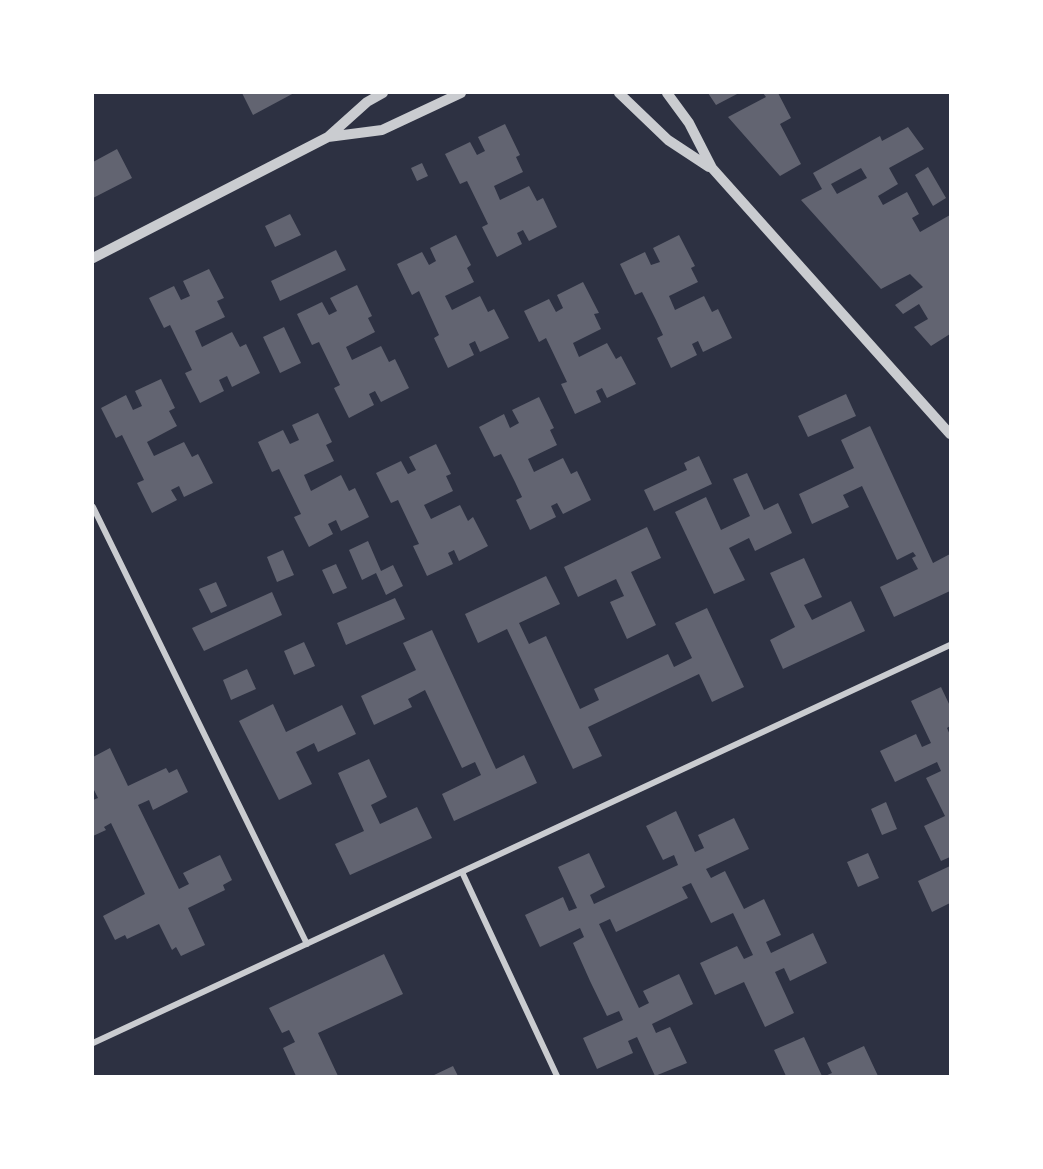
<!DOCTYPE html>
<style>
body{margin:0}
#map{position:relative;width:1043px;height:1169px;overflow:hidden;background:#2d3142;font-family:Mulish,sans-serif}
canvas{display:block}
.frame{position:absolute;inset:0;border:94px solid #fff;pointer-events:none}
</style>
<div id="map">
<canvas width="1043" height="1169"></canvas>
<div class="frame"></div>
</div>
<script>
const ctx = document.querySelector('canvas').getContext('2d');
ctx.lineJoin = 'round';
function paint(path, color) {
  ctx.fillStyle = color;
  ctx.fill(path, 'evenodd');
}
function shape(rows) {
  const path = new Path2D();
  for (const r of rows) {
    path.moveTo(r[0], r[1]);
    for (let i = 2; i < r.length; i += 2) path.lineTo(r[i], r[i + 1]);
  }
  return path;
}
function strokePath(path, color, width, dash) {
  ctx.strokeStyle = color;
  ctx.lineWidth = width;
  ctx.lineCap = dash ? 'butt' : 'round';
  ctx.setLineDash(dash || []);
  ctx.stroke(path);
}
paint(shape([
 [242,93,294,93,253,115],
 [708,93,739,93,716,105],
 [763,93,778,93,791,118,780,124,801,164,780,176,728,117,766,97],
 [505,124,520,155,516,157,523,172,494,186,500,200,529,186,537,201,543,198,557,227,529,241,523,230,517,233,522,244,497,257,482,227,488,224,467,181,460,184,445,154,470,142,477,155,485,151,478,137],
 [908,127,924,149,889,168,898,184,878,196,883,205,907,192,919,214,912,218,920,232,950,215,950,334,931,346,914,327,928,319,919,304,903,314,895,305,923,287,910,274,881,289,801,200,822,189,813,173,880,136,882,141],
 [861,168,867,178,837,194,831,184],
 [117,149,132,178,93,198,93,162],
 [422,163,428,176,417,181,411,168],
 [928,167,946,198,933,206,915,175],
 [290,214,301,235,275,247,265,226],
 [456,235,471,265,467,268,474,282,445,296,452,310,480,296,488,312,494,309,509,338,480,352,475,341,469,344,474,355,448,368,434,338,439,335,419,291,412,295,397,264,422,252,429,265,436,261,430,248],
 [679,235,695,266,691,268,698,282,669,296,675,310,704,296,712,312,718,309,732,338,703,352,698,341,692,344,697,355,671,368,657,338,663,335,656,320,642,292,635,295,620,264,645,252,651,265,660,262,653,248],
 [336,250,346,270,280,301,271,281],
 [209,269,224,298,217,301,225,317,195,331,202,347,232,332,240,347,246,344,260,373,232,387,227,376,219,380,224,391,200,403,185,373,192,370,170,325,164,328,149,298,174,286,181,300,190,296,183,281],
 [583,282,599,313,594,314,601,329,573,343,579,357,607,343,616,359,621,356,636,384,607,398,602,388,596,391,601,402,575,414,561,384,567,382,546,338,539,342,524,311,549,299,556,312,563,308,557,295],
 [357,285,372,316,368,318,375,332,346,347,352,360,381,346,389,362,395,359,409,388,381,402,375,391,369,394,374,405,349,418,334,388,340,385,319,342,312,345,297,314,322,302,329,315,337,311,330,298],
 [284,327,301,363,280,373,263,337],
 [161,379,175,408,169,411,177,426,147,442,154,456,184,442,192,457,198,454,213,483,184,497,179,486,171,490,177,500,152,513,137,483,144,480,122,435,116,438,101,408,126,395,133,410,142,406,135,391],
 [846,394,856,416,808,437,798,416],
 [539,397,554,428,550,430,557,445,528,459,534,472,563,458,571,474,577,471,591,500,563,514,557,503,551,506,556,517,530,530,516,500,522,497,515,482,501,454,494,457,479,427,504,414,510,428,519,423,512,410],
 [318,413,332,442,326,445,334,461,304,475,311,491,341,475,349,491,355,488,369,517,341,531,336,520,328,524,333,534,309,547,294,517,301,514,279,469,272,472,258,442,283,430,290,444,299,440,292,425],
 [870,426,933,563,950,554,950,591,894,617,880,587,918,569,912,558,916,556,913,552,897,560,862,486,843,495,849,507,812,524,799,494,854,468,841,440],
 [436,444,451,474,446,476,453,491,424,505,431,519,460,505,468,521,473,517,488,546,459,561,454,550,448,553,453,564,427,576,413,546,419,544,398,500,391,503,376,473,401,461,408,474,416,470,409,457],
 [699,456,712,484,654,511,644,490,687,470,684,463],
 [747,473,764,510,778,503,792,533,755,551,749,538,729,548,745,580,714,594,675,512,706,497,721,530,750,516,733,479],
 [647,527,661,558,631,572,656,625,627,639,610,602,624,596,616,579,578,597,564,567],
 [368,541,381,571,393,565,403,586,386,595,376,573,362,580,349,550],
 [283,550,294,575,277,582,267,557],
 [804,558,822,597,804,605,812,620,851,601,865,631,783,669,770,640,795,627,770,573],
 [336,564,347,588,333,594,322,570],
 [546,576,560,604,519,623,529,644,546,636,580,709,599,700,594,689,668,654,674,667,692,658,675,623,707,608,744,687,712,702,699,674,588,727,602,756,573,769,507,629,478,643,465,614],
 [216,582,227,606,211,613,199,589],
 [272,592,282,615,204,651,192,628],
 [395,598,405,619,346,645,337,623],
 [432,630,496,769,524,755,537,783,454,821,442,794,481,775,475,762,462,768,425,690,408,699,412,707,374,725,361,696,416,670,403,643],
 [304,642,315,666,294,675,284,651],
 [247,669,256,689,231,700,223,680],
 [941,687,950,706,950,726,947,728,950,735,950,857,941,861,924,826,945,816,926,778,941,771,937,762,895,782,880,751,916,734,922,747,931,743,911,701],
 [273,704,286,732,342,705,356,734,318,752,314,743,296,752,312,784,279,800,239,721],
 [110,748,128,786,166,768,169,773,177,769,188,792,153,810,149,800,138,805,179,889,189,884,183,873,220,855,232,880,223,885,225,890,188,908,205,945,181,956,176,947,172,950,159,924,127,939,125,935,115,940,103,916,145,894,111,823,104,827,106,830,93,836,93,800,98,798,93,788,93,757],
 [369,759,387,797,371,805,380,824,417,807,432,838,350,875,335,844,364,831,338,773],
 [886,802,897,829,882,835,871,809],
 [676,811,695,852,704,848,698,835,734,818,749,849,706,869,711,878,725,871,744,909,764,899,781,935,766,942,771,953,813,933,827,963,790,981,784,968,775,972,794,1013,765,1027,744,982,715,995,700,963,737,946,744,959,753,955,733,913,711,923,691,883,682,887,688,898,616,932,610,919,599,924,639,1008,649,1003,643,991,679,974,693,1004,652,1024,656,1033,670,1027,687,1063,655,1076,637,1037,628,1041,633,1053,597,1069,583,1038,623,1020,619,1011,607,1016,590,981,573,943,584,937,580,928,540,947,525,915,563,897,569,911,577,908,558,867,589,853,605,887,590,895,594,904,678,865,674,855,663,860,646,826],
 [868,853,879,878,858,887,847,862],
 [950,866,950,903,932,912,918,881],
 [384,954,403,994,318,1033,338,1076,296,1076,283,1048,295,1042,289,1030,282,1033,269,1008],
 [804,1037,822,1076,786,1076,774,1050],
 [864,1046,878,1076,825,1076,832,1073,827,1063],
 [453,1066,458,1076,432,1076]
]), '#626471');
strokePath(shape([
 [93,507,307,944],
 [462,872,557,1076],
 [93,1043,950,645]
]), '#caccd0', 6);
strokePath(shape([
 [619,93,668,140,709,167],
 [667,93,689,123,712,168,950,434],
 [328,137,382,130,461,93],
 [93,258,328,137,367,102,383,93]
]), '#caccd0', 10);
</script>
